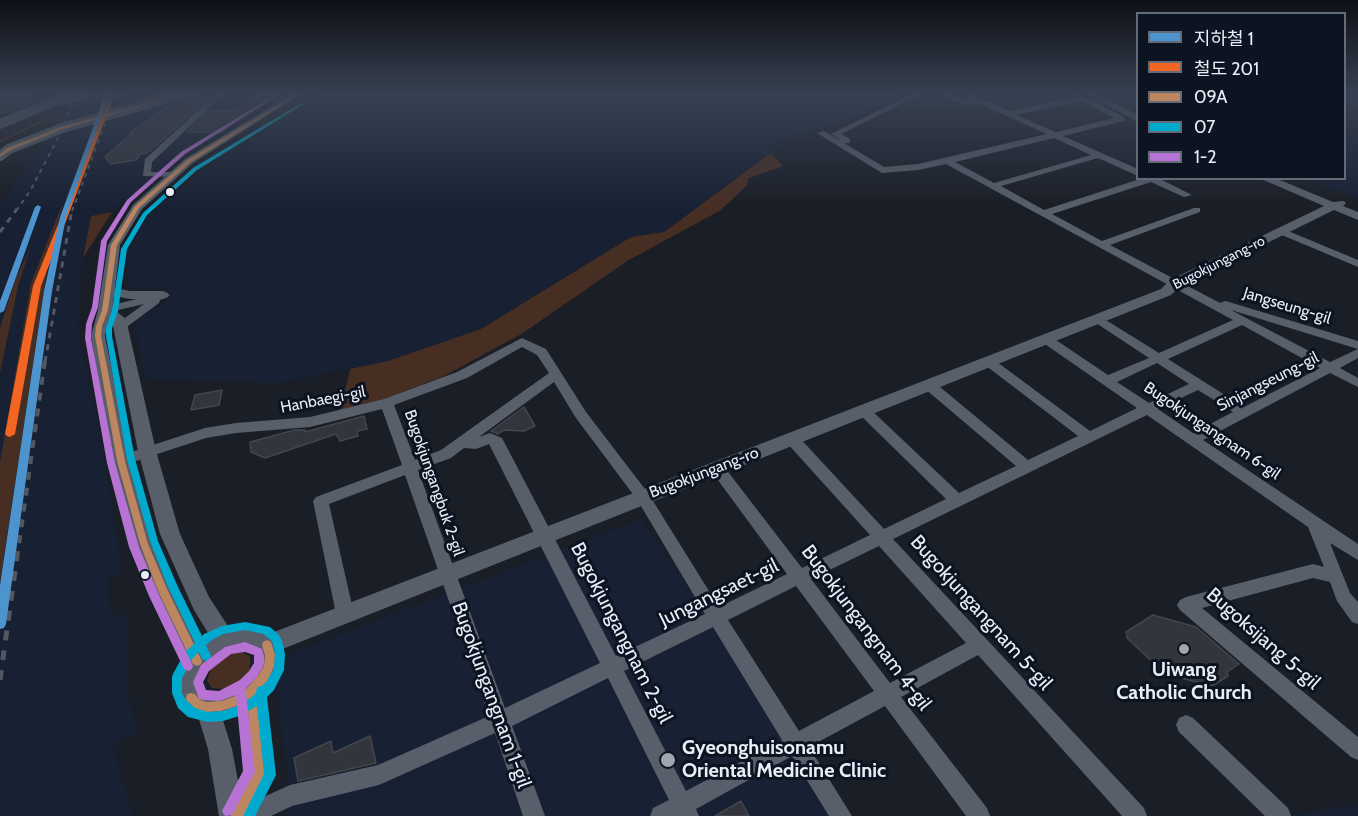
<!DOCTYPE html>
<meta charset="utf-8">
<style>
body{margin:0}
#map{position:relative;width:1358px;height:816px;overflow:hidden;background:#1a1e26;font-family:Cabin,"Noto Sans KR",sans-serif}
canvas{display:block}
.legend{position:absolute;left:1136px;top:12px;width:210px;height:168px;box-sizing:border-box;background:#0c1321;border:2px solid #646a77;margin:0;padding:8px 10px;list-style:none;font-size:18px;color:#e8edf7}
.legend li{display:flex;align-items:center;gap:12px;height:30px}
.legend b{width:30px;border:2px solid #646a77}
</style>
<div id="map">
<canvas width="1358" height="816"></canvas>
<ul class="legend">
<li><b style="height:8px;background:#4d94ce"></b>지하철 1</li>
<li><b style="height:8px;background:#f26522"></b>철도 201</li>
<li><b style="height:8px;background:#bb8660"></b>09A</li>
<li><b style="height:8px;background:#00a9ce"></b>07</li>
<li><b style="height:8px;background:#b673d3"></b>1-2</li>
</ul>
</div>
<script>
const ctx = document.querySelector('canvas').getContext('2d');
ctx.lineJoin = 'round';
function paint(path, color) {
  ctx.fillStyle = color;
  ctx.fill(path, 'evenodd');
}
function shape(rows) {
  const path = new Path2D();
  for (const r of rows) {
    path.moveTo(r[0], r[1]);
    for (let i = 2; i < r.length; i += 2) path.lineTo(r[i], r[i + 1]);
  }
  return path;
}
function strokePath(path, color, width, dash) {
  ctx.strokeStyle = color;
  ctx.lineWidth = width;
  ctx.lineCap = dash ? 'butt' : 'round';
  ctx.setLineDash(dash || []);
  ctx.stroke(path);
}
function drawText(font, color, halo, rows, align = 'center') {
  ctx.font = font + ' Cabin,sans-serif';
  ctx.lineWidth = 6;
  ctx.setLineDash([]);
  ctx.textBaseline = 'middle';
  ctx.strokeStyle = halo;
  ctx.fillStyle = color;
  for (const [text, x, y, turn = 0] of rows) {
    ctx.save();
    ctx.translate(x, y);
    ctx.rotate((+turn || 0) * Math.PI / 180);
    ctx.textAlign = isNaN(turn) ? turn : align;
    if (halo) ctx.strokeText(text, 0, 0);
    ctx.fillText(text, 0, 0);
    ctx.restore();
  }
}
paint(shape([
 [62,95,129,95,120,116,195,97,284,95,153,178,112,212,91,216,83,258,78,328,104,456,122,572,108,578,109,612,128,620,127,692,138,731,113,745,132,816,0,816,0,204,37,152,60,109],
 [317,95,899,95,850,119,776,140,780,147,664,232,630,237,481,329,388,361,277,383,145,379,134,320,165,303,165,295,163,287,129,287,126,260,134,237,151,212,223,155,272,126],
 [1345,130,1358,135,1358,199,1306,179,1344,178],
 [641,519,848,816,287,816,290,796,276,684,294,652],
 [1353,805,1358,810,1358,816,1284,816]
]), '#172133');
paint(shape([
 [771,153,783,166,749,178,746,186,721,210,627,261,523,333,444,376,387,398,340,412,350,369,388,361,481,329,631,237,664,232],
 [63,202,48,263,0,582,0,462,31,283],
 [112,212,83,258,91,216],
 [31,246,18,286,0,373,0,328,15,281],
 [238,651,250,656,250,668,247,675,233,686,225,689,212,688,207,681,212,665,221,657]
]), '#472e23');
strokePath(shape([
 [138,102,154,95],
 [0,141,53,116]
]), '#502913', 2);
const building = shape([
 [0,95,33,95,29,104,11,111,0,113,0,95],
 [256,95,276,95,234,121,222,132,187,132,209,111,237,111,256,95],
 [210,97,159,143,147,153,140,154,136,160,111,164,105,157,132,133,130,133,162,110,183,102,210,97],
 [222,390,219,405,191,410,195,395,222,390],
 [524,407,535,426,524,431,504,430,498,434,491,431,524,407],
 [364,416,367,429,357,431,358,436,340,441,336,434,265,458,251,452,250,442,295,430,305,430,305,432,364,416],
 [1153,615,1196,627,1239,664,1227,672,1228,676,1212,686,1165,674,1127,638,1126,632,1153,615],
 [370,736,376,763,298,781,294,758,331,741,333,753,370,736],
 [741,801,749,816,715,816,741,801]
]);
paint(building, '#32353c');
strokePath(building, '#42464d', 1.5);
paint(shape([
 [172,95,205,95,185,99,172,95],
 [215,95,223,95,152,162,151,172,173,172,177,175,176,177,143,176,145,159,215,95],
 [910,95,919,95,841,134,850,139,850,143,844,143,831,134,910,95],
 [941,95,951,95,965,101,971,100,964,95,972,95,1009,111,1076,97,1074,95,1082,95,1124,117,1124,121,1063,136,1138,169,1138,176,1098,158,1001,186,1044,210,1143,178,1158,178,1192,195,1184,197,1151,182,1052,214,1102,241,1194,208,1200,208,1200,212,1110,245,1220,303,1225,301,1229,302,1358,341,1358,349,1231,310,1330,362,1358,349,1358,358,1340,368,1358,378,1358,387,1330,373,1203,440,1358,544,1358,560,1330,543,1350,593,1358,602,1358,624,1352,622,1337,601,1330,582,1313,578,1202,608,1358,737,1358,760,1351,757,1180,610,1177,605,1180,600,1186,597,1313,564,1324,567,1308,527,1147,415,893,539,1144,808,1147,816,1122,816,978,655,901,697,987,808,990,816,966,816,885,706,809,747,852,816,829,816,792,756,696,809,699,816,650,816,653,808,669,800,608,678,512,726,545,816,523,816,495,733,379,785,292,806,271,816,236,816,239,808,290,785,378,765,489,716,405,475,329,504,354,614,351,619,345,622,339,619,336,614,313,501,316,497,402,465,382,409,310,427,236,433,206,438,121,466,116,465,114,461,116,457,205,428,236,423,310,417,384,399,457,372,522,338,546,349,586,412,648,493,719,607,787,574,712,472,710,468,712,464,722,464,802,568,870,535,787,443,785,439,787,435,797,435,884,529,946,499,859,414,857,411,859,408,869,408,959,493,1016,466,924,388,922,385,924,382,934,382,1028,460,1078,436,985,365,983,362,985,359,993,359,1090,431,1137,408,1042,342,1040,339,1042,336,1050,336,1108,375,1149,358,1093,321,1091,319,1093,317,1101,317,1159,353,1233,320,946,164,918,170,882,173,817,133,824,131,884,167,918,164,1047,134,978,103,964,105,941,95],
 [1082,101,1114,118,1056,132,1016,115,1082,101],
 [1054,138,1091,155,994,183,955,162,1054,138],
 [1242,325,1320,368,1244,407,1168,359,1242,325],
 [522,347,537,355,549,373,441,450,415,460,394,405,467,378,522,347],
 [1157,363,1189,384,1149,403,1117,382,1157,363],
 [554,382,576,418,638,501,705,614,616,656,502,438,490,433,479,437,554,382],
 [1198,390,1233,412,1193,433,1158,409,1198,390],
 [489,444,600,663,505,708,418,470,451,458,464,448,476,449,489,444],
 [879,546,966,643,890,683,811,579,879,546],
 [796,586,874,691,799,731,728,620,796,586],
 [713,627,782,740,686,791,624,671,713,627],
 [1281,228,1358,260,1358,267,1277,233,1277,229,1281,228],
 [164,292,168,293,168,297,160,300,159,303,124,329,116,329,114,326,144,304,105,313,99,310,101,308,164,292],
 [1186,715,1193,718,1288,808,1291,816,1265,816,1179,732,1176,725,1179,718,1186,715]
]), '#585f6a');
paint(shape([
 [290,95,300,95,193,163,142,209,120,245,115,288,130,291,163,291,170,295,163,299,130,299,114,296,112,308,126,319,156,451,180,534,209,597,230,629,254,627,269,634,1161,289,1170,280,1324,206,1259,178,1275,178,1333,202,1344,201,1346,203,1343,206,1358,212,1358,220,1334,210,1180,286,1171,295,280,650,280,667,270,688,263,696,273,774,251,816,219,816,208,749,198,716,189,712,183,706,175,691,175,681,185,661,153,591,134,544,112,461,91,336,98,310,108,245,133,205,185,159,290,95],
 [109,319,112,321,138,451,160,534,194,610,210,636,200,644,173,589,154,544,130,461,105,336,109,319],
 [245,646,258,651,258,665,254,672,243,684,230,691,221,694,204,695,199,689,199,682,205,668,222,653,245,646],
 [241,710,247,772,239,786,232,749,222,717,241,710],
 [1088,95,1098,95,1138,115,1138,122,1088,95]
]), '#585f6a');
strokePath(shape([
 [16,211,30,191,57,140,76,95],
 [72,211,116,95]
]), '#535760', 2, [4.5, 4.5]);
strokePath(shape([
 [0,232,17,209],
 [45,362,72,209]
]), '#535760', 3, [6, 6]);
strokePath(shape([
 [17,559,45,360]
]), '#535760', 4, [8, 8]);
strokePath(shape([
 [0,680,17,557]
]), '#535760', 5, [10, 10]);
strokePath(shape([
 [0,124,52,102,84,95],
 [0,156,9,149,62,128,180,95]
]), '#585f6a', 10);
paint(shape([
 [177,95,182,95,64,129,11,150,0,157,0,154,7,148,60,127,177,95],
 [294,95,298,95,191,162,139,208,117,245,108,310,102,326,101,336,125,461,148,544,168,591,202,661,201,664,197,666,193,664,158,591,140,544,117,461,95,336,96,326,102,310,111,245,135,206,187,160,294,95],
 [267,640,271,642,275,655,274,667,266,684,256,694,266,774,244,816,231,816,254,773,247,701,240,705,221,711,207,712,193,708,187,702,186,698,187,694,191,693,195,694,200,700,207,702,221,701,233,697,247,688,258,676,264,666,265,655,262,645,263,642,267,640]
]), '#bb8660');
paint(shape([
 [301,103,304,104,197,170,147,215,127,249,118,311,112,328,112,336,135,459,158,541,178,587,202,636,204,634,222,626,245,622,270,627,279,635,282,641,285,654,284,670,274,690,267,697,276,775,255,816,243,816,264,774,257,706,239,716,223,721,208,722,188,717,178,708,172,693,172,677,173,674,185,652,195,643,168,587,150,541,127,459,106,336,106,328,112,311,121,249,143,213,193,168,301,103],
 [245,630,263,634,272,641,275,654,274,669,266,682,262,686,257,687,256,693,252,697,237,706,223,711,208,712,195,708,186,700,182,693,182,678,193,658,199,652,202,659,206,661,210,659,211,656,206,645,212,640,223,634,245,630]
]), '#00a9ce');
paint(shape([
 [275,95,279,95,185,154,131,202,107,241,98,307,92,324,91,338,115,463,139,547,159,595,193,666,192,669,188,671,184,669,149,596,129,547,107,463,85,338,86,324,92,307,101,241,127,200,181,152,275,95],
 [245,642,262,649,264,656,264,664,263,667,257,677,245,689,246,693,255,772,232,815,226,816,224,815,222,811,243,771,236,695,219,701,203,700,199,699,193,682,201,665,225,647,245,642],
 [245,652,254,655,254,663,249,671,240,680,219,691,206,690,203,682,209,671,231,654,245,652]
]), '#b673d3');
paint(shape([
 [111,98,113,99,41,286,15,434,10,437,7,436,5,434,33,286,109,99,111,98]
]), '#f26522');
paint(shape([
 [105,95,109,95,66,217,52,291,6,624,4,628,0,629,0,585,44,291,60,217,105,95],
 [38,205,41,207,4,311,0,313,0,301,35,207,38,205]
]), '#4d94ce');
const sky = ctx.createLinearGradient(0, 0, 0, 209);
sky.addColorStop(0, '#0e1015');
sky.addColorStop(0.45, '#384152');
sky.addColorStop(1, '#38415200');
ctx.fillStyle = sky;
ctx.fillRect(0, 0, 1358, 209);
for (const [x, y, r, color] of [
 [170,192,5,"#e8edf7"],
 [145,575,5,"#e8edf7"],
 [1184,649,6,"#a0a5ae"],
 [668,760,8,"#a0a5ae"]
]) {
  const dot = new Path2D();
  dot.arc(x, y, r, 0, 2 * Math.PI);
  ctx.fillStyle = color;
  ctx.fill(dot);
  strokePath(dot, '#0c1321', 2);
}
drawText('14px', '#e8edf7', '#0c1321', [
 ["Bugokjungang-ro",1219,263,-27]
]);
drawText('16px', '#e8edf7', '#0c1321', [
 ["Jangseung-gil",1287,306,17],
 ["Sinjangseung-gil",1268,382,-27],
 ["Hanbaegi-gil",323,400,-11],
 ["Bugokjungangnam 6-gil",1212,431,34],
 ["Bugokjungang-ro",704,473,-21],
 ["Bugokjungangbuk 2-gil",434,483,71]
]);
drawText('20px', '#e8edf7', '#0c1321', [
 ["Jungangsaet-gil",719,593,-26],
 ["Bugokjungangnam 5-gil",981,613,48],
 ["Bugokjungangnam 4-gil",866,628,53],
 ["Bugokjungangnam 2-gil",621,633,63],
 ["Bugoksijang 5-gil",1263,639,41],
 ["Bugokjungangnam 1-gil",491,695,70]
]);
drawText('bold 20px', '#e8edf7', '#0c1321', [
 ["Uiwang",1184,670],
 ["Catholic Church",1184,693],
 ["Gyeonghuisonamu",682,748,"left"],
 ["Oriental Medicine Clinic",682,771,"left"]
]);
</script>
